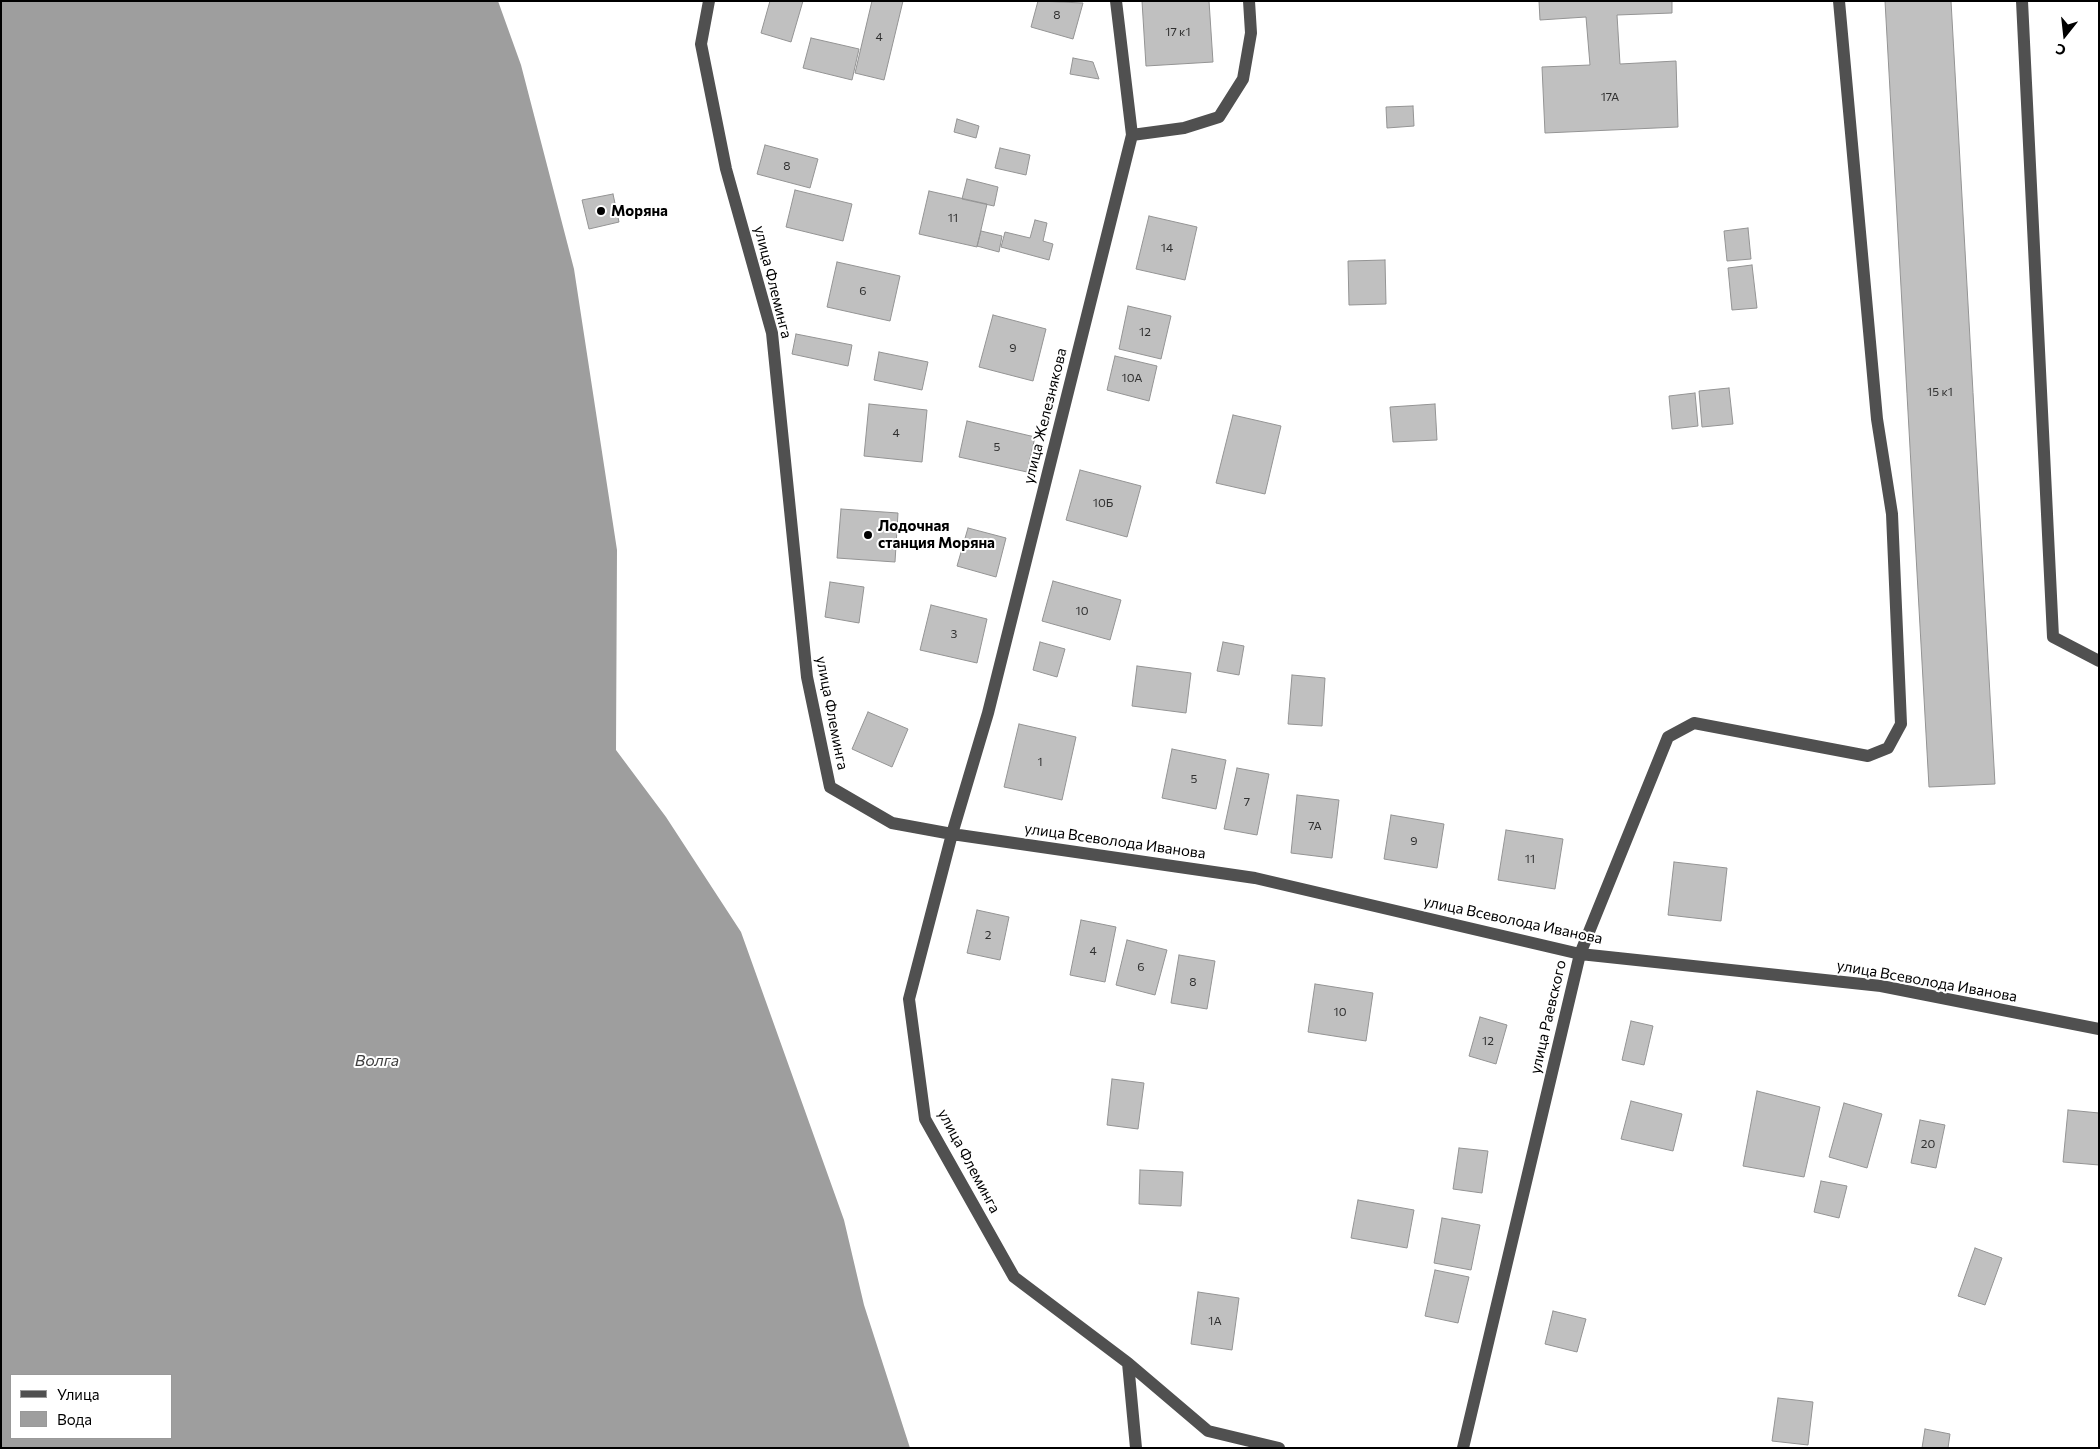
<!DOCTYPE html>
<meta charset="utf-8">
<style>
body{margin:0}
#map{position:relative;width:2100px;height:1449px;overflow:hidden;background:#fff;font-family:Commissioner,sans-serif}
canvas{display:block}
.frame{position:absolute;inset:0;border:2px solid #000;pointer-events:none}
.legend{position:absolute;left:10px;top:1374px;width:162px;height:65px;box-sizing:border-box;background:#fff;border:1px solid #999;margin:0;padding:6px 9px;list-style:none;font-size:15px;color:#000}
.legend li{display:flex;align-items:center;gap:10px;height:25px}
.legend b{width:25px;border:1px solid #999}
.north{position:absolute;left:2040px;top:10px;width:50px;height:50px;-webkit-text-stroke:4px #fff;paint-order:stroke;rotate:196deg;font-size:14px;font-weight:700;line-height:20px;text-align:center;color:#000}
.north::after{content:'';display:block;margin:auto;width:18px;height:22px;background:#000;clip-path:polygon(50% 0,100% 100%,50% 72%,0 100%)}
</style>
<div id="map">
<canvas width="2100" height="1449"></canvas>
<div class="frame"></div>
<ul class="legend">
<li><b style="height:6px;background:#505050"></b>Улица</li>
<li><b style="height:14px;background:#9e9e9e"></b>Вода</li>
</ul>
<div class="north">С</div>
</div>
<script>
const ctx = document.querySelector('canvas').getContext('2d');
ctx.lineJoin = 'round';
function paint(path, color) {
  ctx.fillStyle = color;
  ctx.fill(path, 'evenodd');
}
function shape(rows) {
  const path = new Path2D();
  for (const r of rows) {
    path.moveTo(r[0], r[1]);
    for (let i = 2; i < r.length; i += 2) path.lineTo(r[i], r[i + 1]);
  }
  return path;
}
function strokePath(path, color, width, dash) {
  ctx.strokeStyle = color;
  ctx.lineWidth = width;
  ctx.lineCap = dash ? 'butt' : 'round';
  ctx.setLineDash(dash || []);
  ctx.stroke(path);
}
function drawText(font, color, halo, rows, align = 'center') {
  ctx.font = font + ' Commissioner,sans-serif';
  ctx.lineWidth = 4;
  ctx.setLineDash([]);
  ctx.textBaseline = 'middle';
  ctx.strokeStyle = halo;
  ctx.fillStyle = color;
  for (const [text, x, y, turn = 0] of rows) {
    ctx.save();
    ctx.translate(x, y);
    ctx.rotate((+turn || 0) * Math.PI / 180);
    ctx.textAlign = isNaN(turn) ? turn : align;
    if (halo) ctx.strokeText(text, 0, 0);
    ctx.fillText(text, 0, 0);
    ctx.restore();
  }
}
paint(shape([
 [1,1,498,1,521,65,574,269,617,550,616,750,666,817,741,932,844,1220,864,1305,910,1448,1,1448],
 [11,1375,171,1375,171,1438,11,1438]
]), '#9e9e9e');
const building = shape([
 [770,1,803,1,791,42,761,33,770,1],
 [872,1,903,1,884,80,855,73,872,1],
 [1038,1,1083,3,1073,39,1031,27,1038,1],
 [1142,1,1209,1,1213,62,1146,66,1142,1],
 [1539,1,1672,1,1672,13,1617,15,1620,64,1676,61,1678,127,1545,133,1542,67,1590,65,1586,17,1540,20,1539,1],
 [1885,1,1951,1,1995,784,1929,787,1885,1],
 [811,38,859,49,852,80,803,68,811,38],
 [1073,58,1093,62,1099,79,1070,74,1073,58],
 [1413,106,1414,126,1387,128,1386,107,1413,106],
 [957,119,979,126,976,138,954,132,957,119],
 [765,145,818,159,810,188,757,174,765,145],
 [1000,148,1030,155,1026,175,995,168,1000,148],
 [967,179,998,187,994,206,962,199,967,179],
 [795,190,852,204,843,241,786,227,795,190],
 [929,191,987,204,977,247,919,234,929,191],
 [613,194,619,222,589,229,582,200,613,194],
 [1149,216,1197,227,1185,280,1136,269,1149,216],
 [1035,220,1047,223,1043,241,1053,244,1049,260,1001,247,1005,232,1030,238,1035,220],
 [1748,228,1751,259,1727,261,1724,231,1748,228],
 [981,231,1002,236,999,252,977,246,981,231],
 [1385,260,1386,304,1349,305,1348,261,1385,260],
 [837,262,900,276,890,321,827,307,837,262],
 [1752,265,1757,308,1732,310,1728,268,1752,265],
 [1128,306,1171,316,1161,359,1119,349,1128,306],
 [993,315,1046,329,1033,381,979,367,993,315],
 [796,334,852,345,848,366,792,354,796,334],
 [879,352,928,362,922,390,874,380,879,352],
 [1115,356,1157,366,1149,401,1107,390,1115,356],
 [1729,388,1733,424,1702,427,1699,391,1729,388],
 [1695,393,1698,426,1672,429,1669,396,1695,393],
 [869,404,927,410,922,462,864,456,869,404],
 [1435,404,1437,440,1393,442,1390,407,1435,404],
 [1233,415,1281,426,1265,494,1216,483,1233,415],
 [967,421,1035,437,1027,472,959,457,967,421],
 [1080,470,1141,486,1127,537,1066,520,1080,470],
 [841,509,898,513,895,562,837,558,841,509],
 [968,528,1006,538,996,577,957,566,968,528],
 [1053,581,1121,600,1110,640,1042,621,1053,581],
 [830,582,864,587,859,623,825,617,830,582],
 [931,605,987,619,977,663,920,650,931,605],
 [1040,642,1065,649,1057,677,1033,670,1040,642],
 [1223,642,1244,646,1239,675,1217,671,1223,642],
 [1137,666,1191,673,1186,713,1132,706,1137,666],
 [1292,675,1325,678,1322,726,1288,724,1292,675],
 [868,712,908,729,892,767,852,749,868,712],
 [1019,724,1076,737,1062,800,1004,787,1019,724],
 [1172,749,1226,760,1216,809,1162,798,1172,749],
 [1237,768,1269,774,1257,835,1224,829,1237,768],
 [1297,795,1339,800,1332,858,1291,853,1297,795],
 [1391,815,1444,824,1437,868,1384,859,1391,815],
 [1506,830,1563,839,1555,889,1498,880,1506,830],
 [1674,862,1727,868,1721,921,1668,915,1674,862],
 [977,910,1009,917,1000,960,967,953,977,910],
 [1081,920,1116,927,1105,982,1070,975,1081,920],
 [1127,940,1167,950,1155,995,1116,985,1127,940],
 [1179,955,1215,961,1207,1009,1171,1003,1179,955],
 [1315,984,1373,993,1366,1041,1308,1032,1315,984],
 [1480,1017,1507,1025,1496,1064,1469,1056,1480,1017],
 [1631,1021,1653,1026,1644,1065,1622,1060,1631,1021],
 [1112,1079,1144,1083,1138,1129,1107,1125,1112,1079],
 [1757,1091,1820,1107,1804,1177,1743,1166,1757,1091],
 [1631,1101,1682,1114,1673,1151,1621,1139,1631,1101],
 [1844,1103,1882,1114,1867,1168,1829,1157,1844,1103],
 [2068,1110,2099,1113,2099,1165,2063,1162,2068,1110],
 [1920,1120,1945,1125,1936,1168,1911,1163,1920,1120],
 [1459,1148,1488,1151,1482,1193,1453,1189,1459,1148],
 [1140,1170,1183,1172,1181,1206,1139,1204,1140,1170],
 [1821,1181,1847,1186,1839,1218,1814,1212,1821,1181],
 [1358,1200,1414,1210,1407,1248,1351,1238,1358,1200],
 [1442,1218,1480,1225,1471,1270,1434,1263,1442,1218],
 [1975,1248,2002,1258,1985,1305,1958,1296,1975,1248],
 [1435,1270,1469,1277,1458,1323,1425,1316,1435,1270],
 [1198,1292,1239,1298,1232,1350,1191,1344,1198,1292],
 [1553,1311,1586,1319,1577,1352,1545,1344,1553,1311],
 [1778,1398,1813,1402,1808,1445,1772,1441,1778,1398],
 [1925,1429,1950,1434,1948,1448,1922,1448,1925,1429]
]);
paint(building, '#c0c0c0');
strokePath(building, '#949494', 1);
strokePath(shape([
 [709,1,701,44,726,169,772,333,807,677,830,787,892,823,952,834,909,999,925,1119,1014,1277,1128,1363,1136,1448],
 [1116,1,1132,135,988,713,952,834,1255,878,1580,954,1881,986,2099,1029],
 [2022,1,2053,637,2099,661],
 [1132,135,1184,128,1219,117,1243,79,1251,33,1249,1],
 [1128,1363,1208,1431,1279,1448],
 [1463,1448,1580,954,1668,737,1694,723,1868,756,1888,748,1901,724,1892,514,1877,419,1839,1]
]), '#505050', 12);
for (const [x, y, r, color] of [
 [601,211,5,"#000"],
 [868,535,5,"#000"]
]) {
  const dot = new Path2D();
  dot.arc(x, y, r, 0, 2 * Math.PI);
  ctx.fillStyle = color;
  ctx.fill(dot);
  strokePath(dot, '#fff', 2);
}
drawText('12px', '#303030', null, [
 ["8",1057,15],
 ["17 к1",1178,32],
 ["4",879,37],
 ["17А",1610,97],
 ["8",787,166],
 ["11",953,218],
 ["14",1167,248],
 ["6",863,291],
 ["12",1145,332],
 ["9",1013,348],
 ["10А",1132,378],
 ["15 к1",1940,392],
 ["4",896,433],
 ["5",997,447],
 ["10Б",1103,503],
 ["10",1082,611],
 ["3",954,634],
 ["1",1040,762],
 ["5",1194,779],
 ["7",1247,802],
 ["7А",1315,826],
 ["9",1414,841],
 ["11",1530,859],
 ["2",988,935],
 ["4",1093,951],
 ["6",1141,967],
 ["8",1193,982],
 ["10",1340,1012],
 ["12",1488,1041],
 ["20",1928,1144],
 ["1А",1215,1321]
]);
drawText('bold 15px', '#000', '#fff', [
 ["Моряна",611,211],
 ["Лодочная",878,526],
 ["станция Моряна",878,543]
], 'left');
drawText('15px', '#000', '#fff', [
 ["улица Флеминга",773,282,76],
 ["улица Железнякова",1045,416,-76],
 ["улица Флеминга",832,713,79],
 ["улица Всеволода Иванова",1115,841,8],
 ["улица Всеволода Иванова",1513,920,12],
 ["улица Всеволода Иванова",1927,981,10],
 ["улица Раевского",1548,1017,-77],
 ["улица Флеминга",969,1161,62]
]);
drawText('italic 16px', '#3f3f3f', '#fff', [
 ["Волга",377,1061]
]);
</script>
